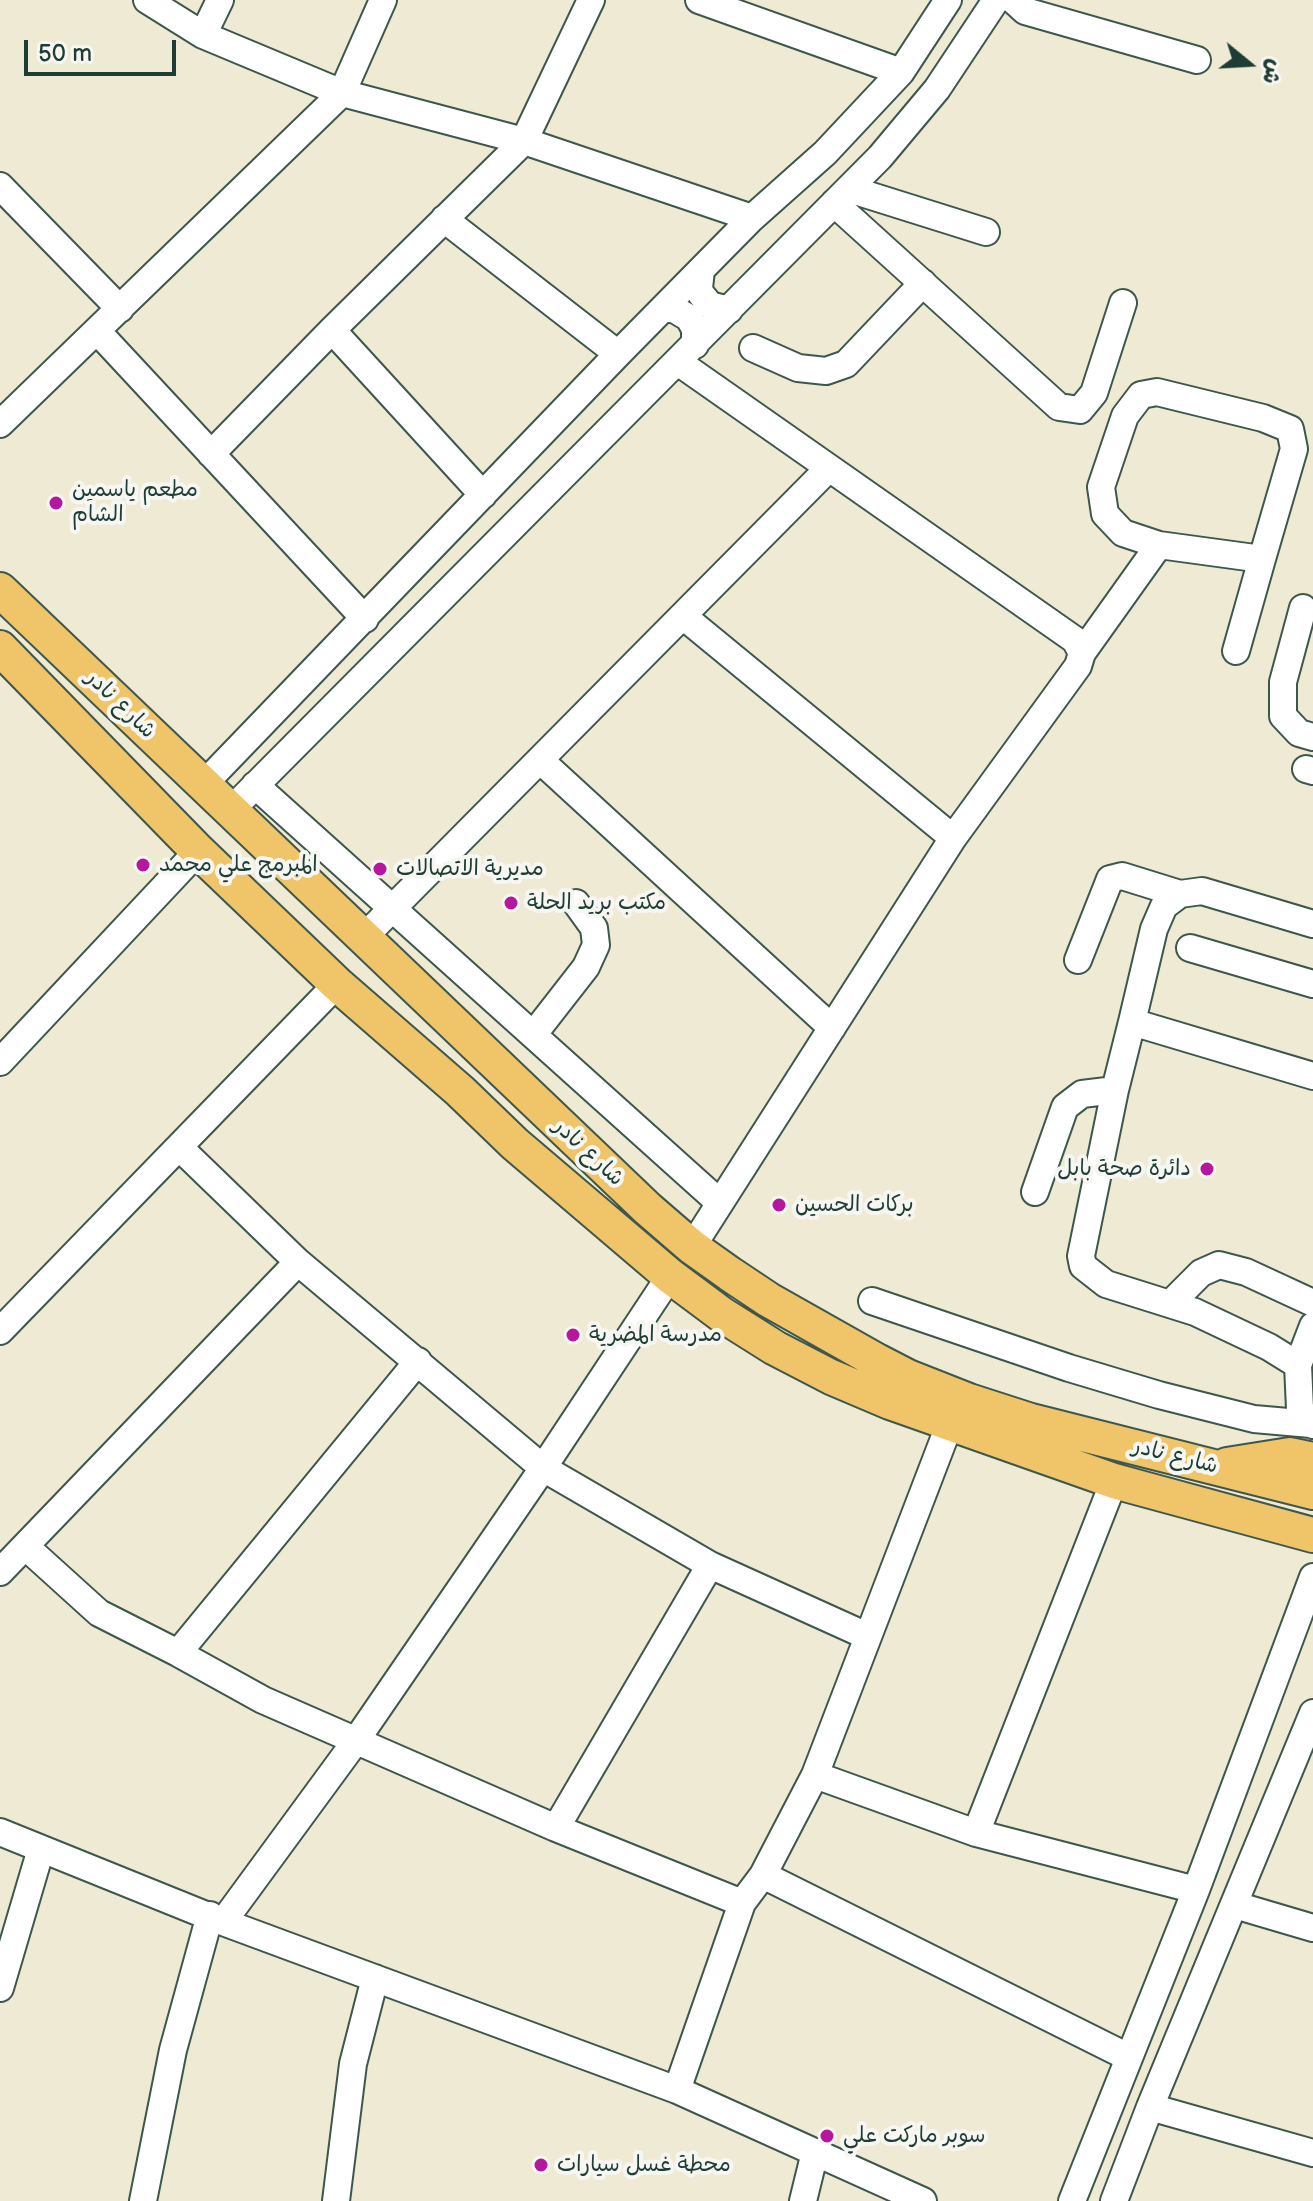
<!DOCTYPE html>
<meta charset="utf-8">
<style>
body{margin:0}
#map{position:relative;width:1313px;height:2201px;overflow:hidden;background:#eeead4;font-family:"Balsamiq Sans","Playpen Sans Arabic",sans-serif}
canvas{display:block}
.north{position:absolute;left:1209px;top:24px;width:80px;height:80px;-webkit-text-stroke:6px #f6f6f2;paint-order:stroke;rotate:108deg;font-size:22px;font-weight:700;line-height:32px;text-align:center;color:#1f3d34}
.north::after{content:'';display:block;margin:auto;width:28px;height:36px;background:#1f3d34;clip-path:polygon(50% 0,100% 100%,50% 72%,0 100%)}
.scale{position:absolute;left:24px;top:40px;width:152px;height:36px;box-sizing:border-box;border:4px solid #1f3d34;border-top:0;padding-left:10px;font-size:24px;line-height:28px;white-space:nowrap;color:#1f3d34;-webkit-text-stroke:6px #f6f6f2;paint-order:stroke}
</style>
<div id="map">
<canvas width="1313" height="2201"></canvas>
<div class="north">ش</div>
<div class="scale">50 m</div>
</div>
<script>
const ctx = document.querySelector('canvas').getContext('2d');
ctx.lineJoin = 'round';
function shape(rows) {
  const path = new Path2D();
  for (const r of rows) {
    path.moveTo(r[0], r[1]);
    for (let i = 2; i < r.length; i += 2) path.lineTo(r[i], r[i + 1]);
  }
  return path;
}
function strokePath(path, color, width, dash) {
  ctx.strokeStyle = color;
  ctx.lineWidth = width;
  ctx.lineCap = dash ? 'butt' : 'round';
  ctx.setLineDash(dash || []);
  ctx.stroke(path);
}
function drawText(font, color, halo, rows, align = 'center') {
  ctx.font = font + ' "Balsamiq Sans","Playpen Sans Arabic",sans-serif';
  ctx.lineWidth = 8;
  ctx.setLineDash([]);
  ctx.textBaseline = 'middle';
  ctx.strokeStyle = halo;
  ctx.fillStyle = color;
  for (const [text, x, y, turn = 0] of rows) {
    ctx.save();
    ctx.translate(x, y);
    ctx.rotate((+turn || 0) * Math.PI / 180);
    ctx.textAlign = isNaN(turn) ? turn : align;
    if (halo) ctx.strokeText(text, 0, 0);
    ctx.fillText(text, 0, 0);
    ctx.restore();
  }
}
const minor = shape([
 [147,0,203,35,342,93,524,141,752,218],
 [699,0,901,72],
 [1013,0,1025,11,1197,60],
 [203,35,220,0],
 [0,186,120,309],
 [849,189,986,232],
 [834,203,1059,407,1080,410,1094,393,1123,303],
 [444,219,618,354],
 [701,270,699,288,701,294,710,305,729,310],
 [663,309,674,309,689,318,695,329,695,345],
 [332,330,483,495],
 [97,331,365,619],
 [753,348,798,368,826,371,846,364,923,283],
 [678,362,1075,640,1082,653],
 [0,424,342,93,383,0],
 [211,454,332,330,524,141,591,0],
 [1303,608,1283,682,1283,716,1299,733,1313,737],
 [683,616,953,838],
 [1236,651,1262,559,1294,449,1290,429,1263,418,1157,392,1141,395,1125,416,1101,487,1105,514,1123,533,1159,545,1262,559],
 [540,760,832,1028],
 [1306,769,1313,771],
 [203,785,618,354,752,218,825,153,901,72,948,0],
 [255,785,720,1203],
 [230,811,880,157,937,89,996,0],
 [364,937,829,468],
 [1190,948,1313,984],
 [1078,960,1110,879,1122,876,1180,894],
 [1132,1022,1154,929,1164,906,1180,894,1202,891,1313,924],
 [533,1035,586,967,596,945,594,928,576,903],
 [0,1062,198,851],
 [179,1147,298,1262,543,1468,710,1565,867,1636],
 [1035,1192,1065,1107,1082,1094,1115,1090],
 [692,1247,953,838,1078,666,1082,653,1159,545],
 [872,1301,1069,1368,1159,1395,1254,1419,1311,1424],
 [1170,1304,1201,1273,1219,1265,1246,1272,1313,1303],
 [1313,1326,1298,1365,1300,1409,1313,1425],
 [0,1331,337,984],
 [1298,1365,1269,1347,1195,1312,1106,1284,1083,1266,1081,1256,1115,1090,1132,1022,1313,1076],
 [25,1546,99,1613,178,1653,263,1700,556,1828,742,1903],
 [0,1572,298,1262],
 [178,1653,418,1361],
 [815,1775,976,1833,1196,1890],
 [556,1828,710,1565],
 [0,1832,223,1922,677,2090,923,2201],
 [976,1833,1114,1481],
 [763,1875,1128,2057],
 [1235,1905,1313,1928],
 [223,1922,355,1742,543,1468,670,1276],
 [0,1988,41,1849],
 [677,2090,742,1903,763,1875,815,1775,950,1423],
 [1150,2107,1313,2153],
 [143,2201,173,2050,210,1915],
 [336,2201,353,2064,375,1978],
 [803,2201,815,2152],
 [1072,2201,1196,1890,1313,1577],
 [1114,2201,1150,2107,1313,1713]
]);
const major = shape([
 [0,590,648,1209,692,1247,730,1274,769,1300,877,1361,908,1377,969,1401,1031,1421,1313,1492],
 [0,648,198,851,337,984,460,1091,515,1144,670,1276,721,1314,775,1348,831,1377,890,1402,1114,1481,1313,1535],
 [1227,1465,1290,1455,1313,1460]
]);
strokePath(minor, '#3e574c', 30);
strokePath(major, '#3e574c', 38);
strokePath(minor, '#fff', 26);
strokePath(major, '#f0c469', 34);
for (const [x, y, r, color] of [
 [56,503,8,"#b5179e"],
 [143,865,8,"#b5179e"],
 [380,869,8,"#b5179e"],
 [511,903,8,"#b5179e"],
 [1207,1169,8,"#b5179e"],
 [779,1205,8,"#b5179e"],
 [573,1335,8,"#b5179e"],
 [827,2136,8,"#b5179e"],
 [541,2165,8,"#b5179e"]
]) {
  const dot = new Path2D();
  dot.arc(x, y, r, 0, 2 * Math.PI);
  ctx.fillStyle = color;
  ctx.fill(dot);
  strokePath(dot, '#f6f6f2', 3);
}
drawText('22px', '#1f3d34', '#f6f6f2', [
 ["مطعم ياسمين",72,490],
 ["الشام",72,515],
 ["المبرمج علي محمد",159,865],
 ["مديرية الاتصالات",396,869],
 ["مكتب بريد الحلة",527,903],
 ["دائرة صحة بابل",1191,1169,"right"],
 ["بركات الحسين",795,1205],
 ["مدرسة المضرية",589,1335],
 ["سوبر ماركت علي",843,2136],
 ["محطة غسل سيارات",557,2165]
], 'left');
drawText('22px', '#1f3d34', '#f6f6f2', [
 ["شارع نادر",120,705,44],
 ["شارع نادر",588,1153,43],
 ["شارع نادر",1175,1457,14]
]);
</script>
